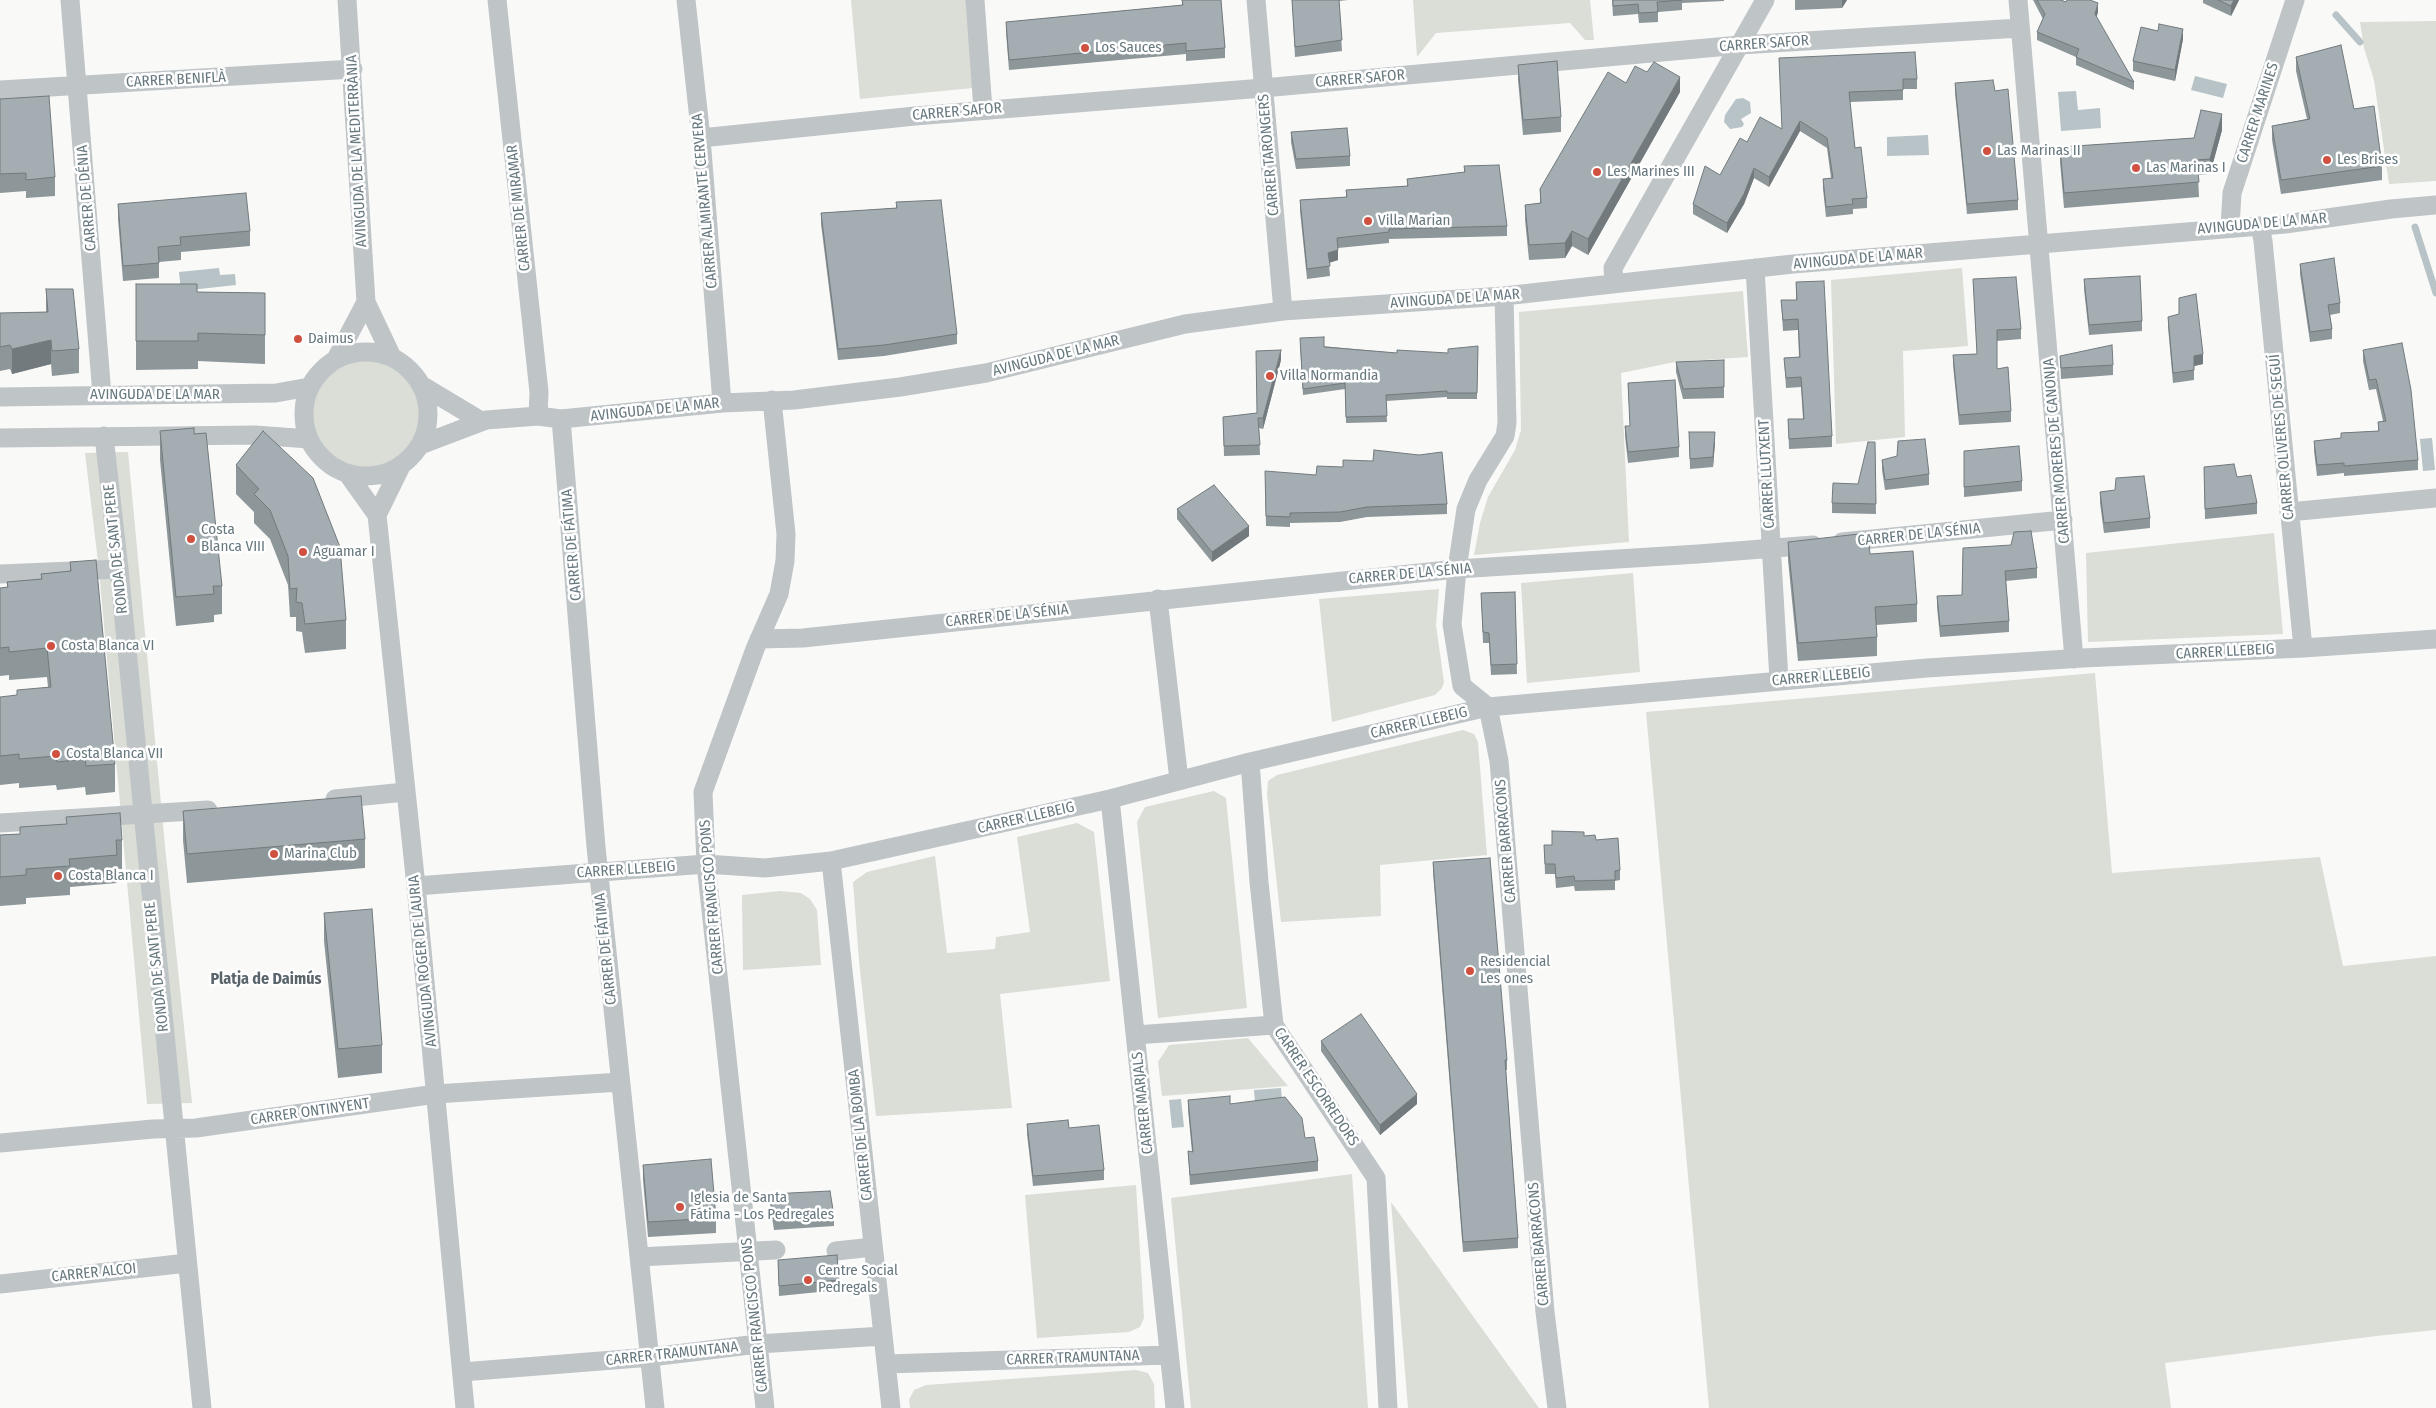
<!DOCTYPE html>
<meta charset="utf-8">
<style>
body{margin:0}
canvas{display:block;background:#f9f9f8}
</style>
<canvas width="2436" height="1408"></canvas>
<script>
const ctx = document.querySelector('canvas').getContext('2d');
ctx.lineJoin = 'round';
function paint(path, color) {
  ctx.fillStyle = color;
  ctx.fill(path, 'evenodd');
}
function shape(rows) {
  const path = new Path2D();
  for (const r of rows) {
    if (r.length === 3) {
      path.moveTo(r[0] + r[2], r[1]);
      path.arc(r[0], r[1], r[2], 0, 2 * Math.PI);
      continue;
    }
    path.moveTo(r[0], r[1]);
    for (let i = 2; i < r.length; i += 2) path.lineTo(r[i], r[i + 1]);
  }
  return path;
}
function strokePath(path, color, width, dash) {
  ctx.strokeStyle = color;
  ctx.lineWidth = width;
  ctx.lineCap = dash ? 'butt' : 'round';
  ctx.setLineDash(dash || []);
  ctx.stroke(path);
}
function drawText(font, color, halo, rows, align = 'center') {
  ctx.font = font + ' "Fira Sans Condensed",sans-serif';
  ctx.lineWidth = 5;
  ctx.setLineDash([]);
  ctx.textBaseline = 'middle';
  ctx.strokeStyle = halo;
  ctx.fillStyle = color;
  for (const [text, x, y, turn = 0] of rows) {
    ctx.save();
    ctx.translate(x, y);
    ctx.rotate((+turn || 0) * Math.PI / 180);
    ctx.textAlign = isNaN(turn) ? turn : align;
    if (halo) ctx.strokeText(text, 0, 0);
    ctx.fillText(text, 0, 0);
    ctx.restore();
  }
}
paint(shape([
 [851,0,966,0,973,88,860,99],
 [1413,0,1590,0,1594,40,1585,40,1570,23,1436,33,1417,57],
 [2436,21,2436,181,2389,184,2374,80,2364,48,2360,22],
 [1962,268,1968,346,1903,351,1905,437,1836,444,1831,280],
 [1743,291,1748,357,1675,362,1621,373,1629,542,1474,555,1480,523,1488,497,1515,450,1521,430,1519,312],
 [366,414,62],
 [128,452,165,846,192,1103,147,1104,99,570,85,453],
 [2274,533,2283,634,2088,642,2086,553],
 [1633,573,1640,672,1527,683,1521,583],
 [1439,589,1436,625,1444,682,1442,688,1435,695,1332,722,1319,599],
 [2095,673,2112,873,2320,857,2343,966,2436,956,2436,1330,2376,1336,2165,1363,2171,1408,1709,1408,1646,712],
 [1463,730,1474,734,1478,742,1487,855,1380,865,1381,916,1281,922,1267,794,1268,781,1277,775],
 [1214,791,1226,798,1247,1008,1158,1018,1137,822,1145,807],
 [1077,823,1094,832,1110,981,1000,994,1012,1108,876,1116,859,961,853,882,867,872,935,856,947,953,995,949,996,937,1030,932,1017,837],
 [780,891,801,893,810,899,817,910,821,965,743,970,742,895],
 [1248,1038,1288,1086,1162,1096,1158,1062,1169,1045],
 [1352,1174,1368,1408,1191,1408,1171,1198],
 [1136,1185,1144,1318,1140,1327,1129,1332,1037,1338,1025,1195],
 [1391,1202,1539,1408,1408,1408],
 [1136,1370,1148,1373,1154,1384,1155,1408,910,1408,909,1400,914,1390,926,1385]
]), '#daded7');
paint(shape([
 [2195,76,2227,84,2223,98,2191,90],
 [2076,91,2078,110,2100,108,2101,128,2061,131,2058,92],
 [1743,98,1750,102,1751,113,1741,119,1744,124,1742,127,1730,129,1724,122,1725,115,1736,99],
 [1928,135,1929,155,1887,156,1887,137],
 [219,268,220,275,235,274,236,285,181,291,179,272],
 [2432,438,2435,470,2423,471,2420,439],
 [1281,1088,1282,1100,1255,1102,1254,1090],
 [1181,1099,1184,1127,1172,1128,1169,1100]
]), '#b7c3c6');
strokePath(shape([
 [2336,15,2360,42],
 [2415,227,2436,293]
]), '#b7c3c6', 7);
strokePath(shape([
 [70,0,102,395],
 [347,0,366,302,392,357],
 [497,0,539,392,538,416],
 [686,0,701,138,722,403],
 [975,0,983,110],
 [1256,0,1283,311],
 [2018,0,2074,659],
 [0,90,353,69],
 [701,138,915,116,1263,88,1740,45,2020,28],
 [2260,226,2263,241,2303,648],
 [2230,227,2232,193,2295,0],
 [1755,268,1779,680],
 [1614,283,1613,268,1765,0],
 [1504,296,1507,423,1505,436,1478,480,1466,509,1457,569,1452,624,1462,686,1488,707,1499,761,1545,1312,1557,1408],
 [366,414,62],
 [336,359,366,302],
 [421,385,481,421],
 [0,397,276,393,309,387],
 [561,419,596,847,655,1408],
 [104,436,119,569,202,1408],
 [0,438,255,435,309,439],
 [420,445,486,420,538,416,561,419,722,403,794,400,900,387,986,373,1185,324,1283,311,1504,296,1793,264,2285,224,2391,209,2436,205],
 [347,473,377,515],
 [2289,512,2436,498],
 [377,515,416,886,465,1408],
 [377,515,402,464],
 [1842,542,2063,520],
 [0,574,119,569],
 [1158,599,1179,780],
 [759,639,803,638,1457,569,1698,554,1813,545],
 [1250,762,1259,882,1274,1025,1376,1178,1388,1408],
 [335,799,405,792],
 [1110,799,1175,1408],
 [0,823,208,810],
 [831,861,891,1408],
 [416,886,706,864,765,868,831,861,1110,799,1250,762,1488,707,1927,668,2083,658,2303,648,2436,639],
 [1136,1035,1274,1025],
 [0,1143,153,1129,196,1128,436,1094,620,1082],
 [836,1251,873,1247],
 [639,1257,776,1250],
 [0,1284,187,1263],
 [886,1364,1169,1355],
 [462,1372,651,1357,758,1344,883,1336],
 [765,1408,706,864,703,792,755,649,779,594,785,561,786,534,772,400]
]), '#bfc4c7', 19);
paint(shape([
 [1182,0,1221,0,1225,48,1225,58,1186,61,1186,54,1009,70,1006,32,1006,22,1182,5],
 [1292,0,1348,0,1339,1,1342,51,1295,57],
 [1612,0,1724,0,1724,1,1682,3,1682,10,1658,12,1658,22,1639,23,1638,14,1613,16],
 [1795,0,1847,0,1842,8,1795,10],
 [2033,0,2061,0,2066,2,2098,12,2096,17,2134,82,2134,90,2076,65,2076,57,2037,40,2037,32,2043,19],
 [2203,0,2239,0,2231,16,2203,3],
 [2158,31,2183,39,2175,81,2133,71,2133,61],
 [2296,57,2354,109,2382,166,2382,180,2281,194,2272,140,2272,126,2307,119,2296,71],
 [1779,58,1917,79,1917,89,1903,89,1903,100,1850,102,1855,148,1867,198,1867,208,1853,209,1853,214,1826,217,1823,189,1823,179,1831,178,1827,148,1800,131,1769,187,1754,178,1744,204,1727,233,1693,214,1693,204,1720,175,1747,142,1782,129],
 [1518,65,1561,117,1561,132,1523,135,1518,80],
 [1626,83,1680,92,1588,255,1572,246,1565,258,1529,260,1525,220,1525,205,1540,203,1540,189],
 [1955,83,2018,200,2018,210,1967,214,1955,93],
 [0,99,55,177,55,196,26,198,26,191,0,193],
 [2222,130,2210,174,2198,175,2199,197,2064,208,2060,162,2060,147,2194,138],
 [1291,132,1350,156,1350,166,1296,169,1291,142],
 [1464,166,1507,226,1507,236,1389,239,1389,243,1338,248,1338,260,1329,263,1330,276,1307,279,1300,211,1300,200,1346,197,1346,190,1407,186,1407,179,1464,172],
 [896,202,957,334,957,344,884,356,838,360,821,224,821,213,896,208],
 [118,204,250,231,250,246,181,252,181,260,159,262,159,278,123,281,118,219],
 [2300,264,2340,303,2340,313,2330,315,2332,329,2332,339,2310,342,2300,274],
 [1973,279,2021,329,2021,339,1997,341,1997,369,2011,411,2011,422,1959,425,1953,365,1953,355,1977,354],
 [2084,279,2142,321,2142,331,2089,335,2084,289],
 [1796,282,1832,436,1832,447,1789,449,1788,419,1803,419,1801,387,1786,388,1784,358,1799,357,1798,330,1783,331,1781,300,1796,300],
 [136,284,197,292,265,293,265,364,198,361,198,369,136,370],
 [46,289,79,349,79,373,52,376,51,364,12,374,10,369,0,371,0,313,46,312],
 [2179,314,2203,364,2194,366,2194,380,2173,383,2168,327,2168,317],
 [1300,344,1397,353,1448,353,1478,346,1477,399,1447,399,1447,397,1386,401,1387,422,1346,423,1345,389,1303,395],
 [2363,350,2418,460,2418,470,2344,476,2344,473,2317,476,2314,451,2314,441,2341,439,2341,433,2378,431,2378,422,2383,421,2376,389,2369,390,2363,361],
 [2060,356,2113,365,2113,375,2061,379],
 [1281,360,1263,429,1259,428,1260,455,1224,456,1223,417,1257,413],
 [1724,360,1724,398,1683,399,1676,372,1676,362],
 [1628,383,1679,447,1679,457,1628,463,1625,436,1625,426,1630,426],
 [160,431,194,434,222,586,222,614,214,615,214,622,176,626,160,460],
 [263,431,346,620,346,649,305,653,302,632,296,631,296,617,290,617,288,585,270,539,254,523,254,512,236,494,236,465],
 [1689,432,1715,442,1713,467,1690,469],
 [1875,442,1876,514,1832,513,1832,503,1858,484],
 [1964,451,2022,481,2022,491,1964,497],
 [1882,460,1929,474,1929,485,1885,490,1882,470],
 [2204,467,2237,477,2257,503,2257,514,2205,519],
 [1265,482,1447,504,1447,514,1367,517,1340,522,1290,523,1290,527,1266,526],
 [2100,492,2150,518,2150,528,2104,533,2100,503],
 [1177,509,1249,536,1212,562,1177,519],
 [1788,542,1870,554,1917,604,1917,622,1876,625,1877,637,1877,656,1798,661,1788,560],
 [1963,548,2037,568,2037,578,2006,581,2009,621,2009,632,1940,637,1937,607,1937,596,1962,595],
 [70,562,115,764,115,792,86,795,85,787,57,790,56,785,19,788,19,783,0,785,0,697,17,696,48,687,47,677,9,680,9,675,0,676,0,588,7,588,7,582,41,579,41,574,70,571],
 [1515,592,1517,674,1491,675,1489,643,1483,643,1481,593],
 [183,811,365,839,365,868,187,883,183,840],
 [20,827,122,840,122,869,117,869,117,883,70,887,70,895,26,898,26,904,0,906,0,835,20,834],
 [1584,836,1596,840,1620,870,1620,880,1615,881,1615,890,1575,891,1574,886,1556,888,1555,874,1545,874,1544,845,1552,845],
 [1433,862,1507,1060,1507,1070,1506,1070,1518,1238,1518,1248,1463,1252,1433,872],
 [324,913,382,1045,382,1073,338,1078,324,941],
 [1321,1041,1417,1104,1380,1135,1321,1051],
 [1188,1100,1230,1104,1305,1138,1318,1161,1318,1171,1190,1185,1188,1151,1192,1152,1188,1110],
 [1027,1124,1069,1128,1104,1170,1104,1180,1033,1186,1027,1134],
 [643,1165,716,1218,716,1233,648,1237,643,1180],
 [770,1194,834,1216,834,1226,774,1230,770,1204],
 [778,1260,839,1280,839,1290,779,1296]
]), '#8d9699');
paint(shape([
 [1842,0,1847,0,1842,8],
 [2234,0,2239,0,2231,16,2231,6],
 [2098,3,2098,12,2095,23,2095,14],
 [2183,29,2183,39,2175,81,2175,70],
 [1680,77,1680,92,1588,255,1588,239],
 [2222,114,2222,130,2210,174,2210,159],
 [1800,121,1800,131,1769,187,1769,177],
 [1754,168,1754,178,1744,204,1727,233,1727,223],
 [1572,231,1572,246,1565,258,1565,243],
 [1338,250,1338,260,1328,263,1328,253],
 [51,340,51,364,12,374,12,349],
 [1281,350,1281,360,1263,429,1263,418],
 [2203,354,2203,364,2194,366,2194,356],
 [1715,432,1715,442,1713,467,1713,457],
 [1249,526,1249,536,1212,562,1212,552],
 [1417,1094,1417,1104,1380,1135,1380,1125]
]), '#737a7d');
const building = shape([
 [1182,0,1221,0,1225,48,1186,51,1186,43,1009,60,1006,22,1183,5,1182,0],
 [1292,0,1339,0,1342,40,1295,47,1292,0],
 [1613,0,1682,0,1657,2,1658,12,1639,13,1638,4,1613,6,1613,0],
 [2037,0,2061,0,2066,2,2067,0,2090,0,2098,3,2095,14,2134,82,2076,57,2079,49,2037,32,2045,14,2037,0],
 [2218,0,2234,0,2231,6,2218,0],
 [2159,24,2183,29,2175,70,2133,61,2141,27,2158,31,2159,24],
 [2341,45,2354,109,2374,106,2382,166,2281,180,2272,126,2310,119,2296,57,2341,45],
 [1915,52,1917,79,1903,79,1903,90,1849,92,1855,148,1861,147,1867,198,1852,199,1853,204,1826,207,1823,179,1833,178,1827,138,1800,121,1769,177,1754,168,1744,194,1727,223,1693,204,1705,166,1720,175,1740,138,1747,142,1760,117,1782,129,1779,58,1915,52],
 [1557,61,1561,117,1523,120,1518,65,1557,61],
 [1654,62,1680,77,1588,239,1572,231,1565,243,1529,245,1525,205,1541,203,1540,189,1608,72,1626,83,1635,66,1647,72,1654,62],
 [1993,80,1995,91,2008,89,2018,200,1967,204,1955,83,1993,80],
 [49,96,55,177,26,180,26,173,0,174,0,99,49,96],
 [2201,110,2222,114,2210,159,2197,160,2199,182,2064,193,2060,147,2194,138,2201,110],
 [1347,128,1350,156,1296,159,1291,132,1347,128],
 [1499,165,1507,226,1389,229,1389,232,1337,238,1338,250,1328,253,1330,266,1307,269,1300,200,1347,197,1346,190,1408,186,1407,179,1465,172,1464,166,1499,165],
 [246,193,250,231,180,237,181,245,158,247,159,263,123,266,118,204,246,193],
 [941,200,957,334,884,345,838,349,821,213,897,208,896,202,941,200],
 [2334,258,2340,303,2328,305,2332,329,2310,332,2300,264,2334,258],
 [2140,276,2142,321,2089,325,2084,279,2140,276],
 [2016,277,2021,329,1997,330,1997,369,2008,367,2011,411,1959,415,1953,355,1977,354,1973,279,2016,277],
 [1824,281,1832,436,1789,439,1788,419,1804,419,1801,377,1786,378,1784,358,1800,357,1798,319,1783,320,1781,300,1797,300,1796,282,1824,281],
 [136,284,197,284,197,292,265,293,265,335,198,333,198,341,136,341,136,284],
 [46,289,73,289,79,349,52,351,51,340,12,349,10,345,0,347,0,313,48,312,46,289],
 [2196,294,2203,354,2194,356,2194,370,2173,373,2168,317,2179,314,2179,298,2196,294],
 [1324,337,1324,347,1397,353,1397,350,1448,353,1448,349,1478,346,1477,393,1447,393,1447,391,1386,395,1387,416,1346,417,1345,383,1303,389,1300,338,1324,337],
 [2402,343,2411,390,2418,460,2344,466,2344,463,2317,465,2314,441,2341,438,2341,433,2379,431,2378,422,2386,421,2376,379,2369,380,2363,350,2402,343],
 [2112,345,2113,365,2061,368,2060,356,2112,345],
 [1281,350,1263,418,1258,418,1260,445,1224,446,1223,417,1257,413,1256,351,1281,350],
 [1724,360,1724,387,1683,389,1676,362,1724,360],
 [1675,380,1679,447,1628,452,1625,426,1630,426,1628,383,1675,380],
 [194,428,194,434,206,433,222,586,213,586,214,594,176,597,160,431,194,428],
 [263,431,313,478,340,547,346,620,305,624,302,603,296,602,297,588,290,589,288,556,270,510,254,494,259,489,236,465,263,431],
 [1689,432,1715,432,1713,457,1690,459,1689,432],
 [1925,439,1929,474,1885,480,1882,460,1897,456,1898,441,1925,439],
 [1868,442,1875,442,1876,504,1832,503,1833,483,1858,484,1868,442],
 [2019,446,2022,481,1964,487,1964,451,2019,446],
 [1374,450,1419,455,1442,452,1447,504,1367,507,1340,512,1290,513,1290,517,1266,516,1265,471,1316,475,1317,466,1343,467,1343,460,1373,461,1374,450],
 [2234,464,2237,477,2251,475,2257,503,2205,509,2204,467,2234,464],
 [2144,476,2150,518,2104,523,2100,492,2115,490,2116,478,2144,476],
 [1214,485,1249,526,1212,552,1177,509,1214,485],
 [2031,531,2037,568,2005,571,2009,621,1940,626,1937,596,1962,595,1963,548,2011,545,2014,532,2031,531],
 [1868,533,1870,554,1913,551,1917,604,1875,607,1877,637,1798,643,1788,542,1868,533],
 [96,560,115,764,86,766,85,759,57,762,56,756,19,759,19,754,0,756,0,697,17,695,17,690,51,687,47,648,9,652,9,647,0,648,0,588,8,587,7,582,42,579,41,574,71,571,70,562,96,560],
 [1515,592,1517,664,1491,665,1489,633,1483,632,1481,593,1515,592],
 [361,796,365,839,187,854,183,811,361,796],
 [120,813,122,840,116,840,117,855,69,859,70,866,26,869,26,875,0,877,0,835,20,834,20,827,67,824,66,817,120,813],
 [1552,831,1584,832,1584,836,1595,835,1596,840,1618,838,1620,870,1615,871,1615,880,1575,881,1574,876,1556,878,1555,864,1545,864,1544,845,1552,845,1552,831],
 [1490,858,1507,1060,1505,1060,1518,1238,1463,1242,1433,862,1490,858],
 [372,909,382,1045,338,1049,324,913,372,909],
 [1361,1014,1417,1094,1380,1125,1321,1041,1361,1014],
 [1230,1096,1230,1104,1285,1097,1302,1118,1305,1138,1314,1137,1318,1161,1190,1175,1188,1151,1193,1152,1188,1100,1230,1096],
 [1068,1120,1069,1128,1099,1125,1104,1170,1033,1176,1027,1124,1068,1120],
 [711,1159,716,1218,648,1222,643,1165,711,1159],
 [830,1191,834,1216,774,1220,770,1194,830,1191],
 [837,1255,839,1280,779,1286,778,1260,837,1255]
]);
paint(building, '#a4aeb2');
strokePath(building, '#737a7d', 1);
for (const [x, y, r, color] of [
 [1085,48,5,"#d15141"],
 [1987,151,5,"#d15141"],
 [2327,160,5,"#d15141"],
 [2136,168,5,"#d15141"],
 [1597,172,5,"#d15141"],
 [1368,221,5,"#d15141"],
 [298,339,5,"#d15141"],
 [1270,376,5,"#d15141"],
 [191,539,5,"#d15141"],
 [303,552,5,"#d15141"],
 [51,646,5,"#d15141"],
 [56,754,5,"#d15141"],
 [274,854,5,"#d15141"],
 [58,876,5,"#d15141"],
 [1470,971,5,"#d15141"],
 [680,1207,5,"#d15141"],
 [808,1280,5,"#d15141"]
]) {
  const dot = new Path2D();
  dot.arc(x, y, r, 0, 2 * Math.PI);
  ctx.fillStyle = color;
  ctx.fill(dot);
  strokePath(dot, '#fff', 2);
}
drawText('15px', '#67787f', '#fff', [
 ["CARRER SAFOR",1764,44,-4],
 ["CARRER SAFOR",1360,79,-5],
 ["CARRER BENIFLÀ",176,80,-3],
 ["CARRER SAFOR",957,112,-5],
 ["CARRER MARINES",2258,113,-72],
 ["AVINGUDA DE LA MEDITERRÀNIA",357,151,-93],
 ["CARRER TARONGERS",1269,155,-95],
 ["CARRER DE DÉNIA",87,198,-95],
 ["CARRER ALMIRANTE CERVERA",705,201,-95],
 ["CARRER DE MIRAMAR",519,208,-96],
 ["AVINGUDA DE LA MAR",2262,224,-5],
 ["AVINGUDA DE LA MAR",1858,259,-5],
 ["AVINGUDA DE LA MAR",1455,299,-4],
 ["AVINGUDA DE LA MAR",1056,356,-14],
 ["AVINGUDA DE LA MAR",155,395],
 ["AVINGUDA DE LA MAR",655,410,-6],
 ["CARRER OLIVERES DE SEGUÍ",2282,437,-95],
 ["CARRER MORERES DE CANONJA",2057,451,-95],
 ["CARRER LLUTXENT",1767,474,-93],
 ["CARRER DE LA SÉNIA",1919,535,-6],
 ["CARRER DE FÁTIMA",572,545,-95],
 ["RONDA DE SANT PERE",116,549,-96],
 ["CARRER DE LA SÉNIA",1410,574,-5],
 ["CARRER DE LA SÉNIA",1007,616,-6],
 ["CARRER LLEBEIG",2225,652,-3],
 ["CARRER LLEBEIG",1821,677,-5],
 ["CARRER LLEBEIG",1419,723,-13],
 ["CARRER LLEBEIG",1026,818,-13],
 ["CARRER BARRACONS",1506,841,-95],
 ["CARRER LLEBEIG",626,870,-4],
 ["CARRER FRANCISCO PONS",712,897,-95],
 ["CARRER DE FÁTIMA",606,949,-96],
 ["AVINGUDA ROGER DE LAURIA",423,961,-96],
 ["RONDA DE SANT PERE",157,967,-96],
 ["CARRER ESCORREDORS",1316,1087,56],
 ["CARRER MARJALS",1143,1103,-96],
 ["CARRER ONTINYENT",310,1112,-8],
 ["CARRER DE LA BOMBA",861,1135,-96],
 ["CARRER BARRACONS",1539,1244,-95],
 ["CARRER ALCOI",94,1273,-6],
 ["CARRER FRANCISCO PONS",755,1315,-96],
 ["CARRER TRAMUNTANA",672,1354,-6],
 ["CARRER TRAMUNTANA",1073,1358,-2]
]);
drawText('15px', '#67787f', '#fff', [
 ["Los Sauces",1095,48],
 ["Las Marinas II",1997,151],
 ["Les Brises",2337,160],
 ["Las Marinas I",2146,168],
 ["Les Marines III",1607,172],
 ["Villa Marian",1378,221],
 ["Daimus",308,339],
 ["Villa Normandia",1280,376],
 ["Costa",201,530],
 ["Blanca VIII",201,547],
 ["Aguamar I",313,552],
 ["Costa Blanca VI",61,646],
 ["Costa Blanca VII",66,754],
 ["Marina Club",284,854],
 ["Costa Blanca I",68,876],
 ["Residencial",1480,962],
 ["Les ones",1480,979],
 ["Iglesia de Santa",690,1198],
 ["Fátima - Los Pedregales",690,1215],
 ["Centre Social",818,1271],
 ["Pedregals",818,1288]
], 'left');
drawText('bold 16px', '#59656b', '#fff', [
 ["Platja de Daimús",266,980]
]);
</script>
